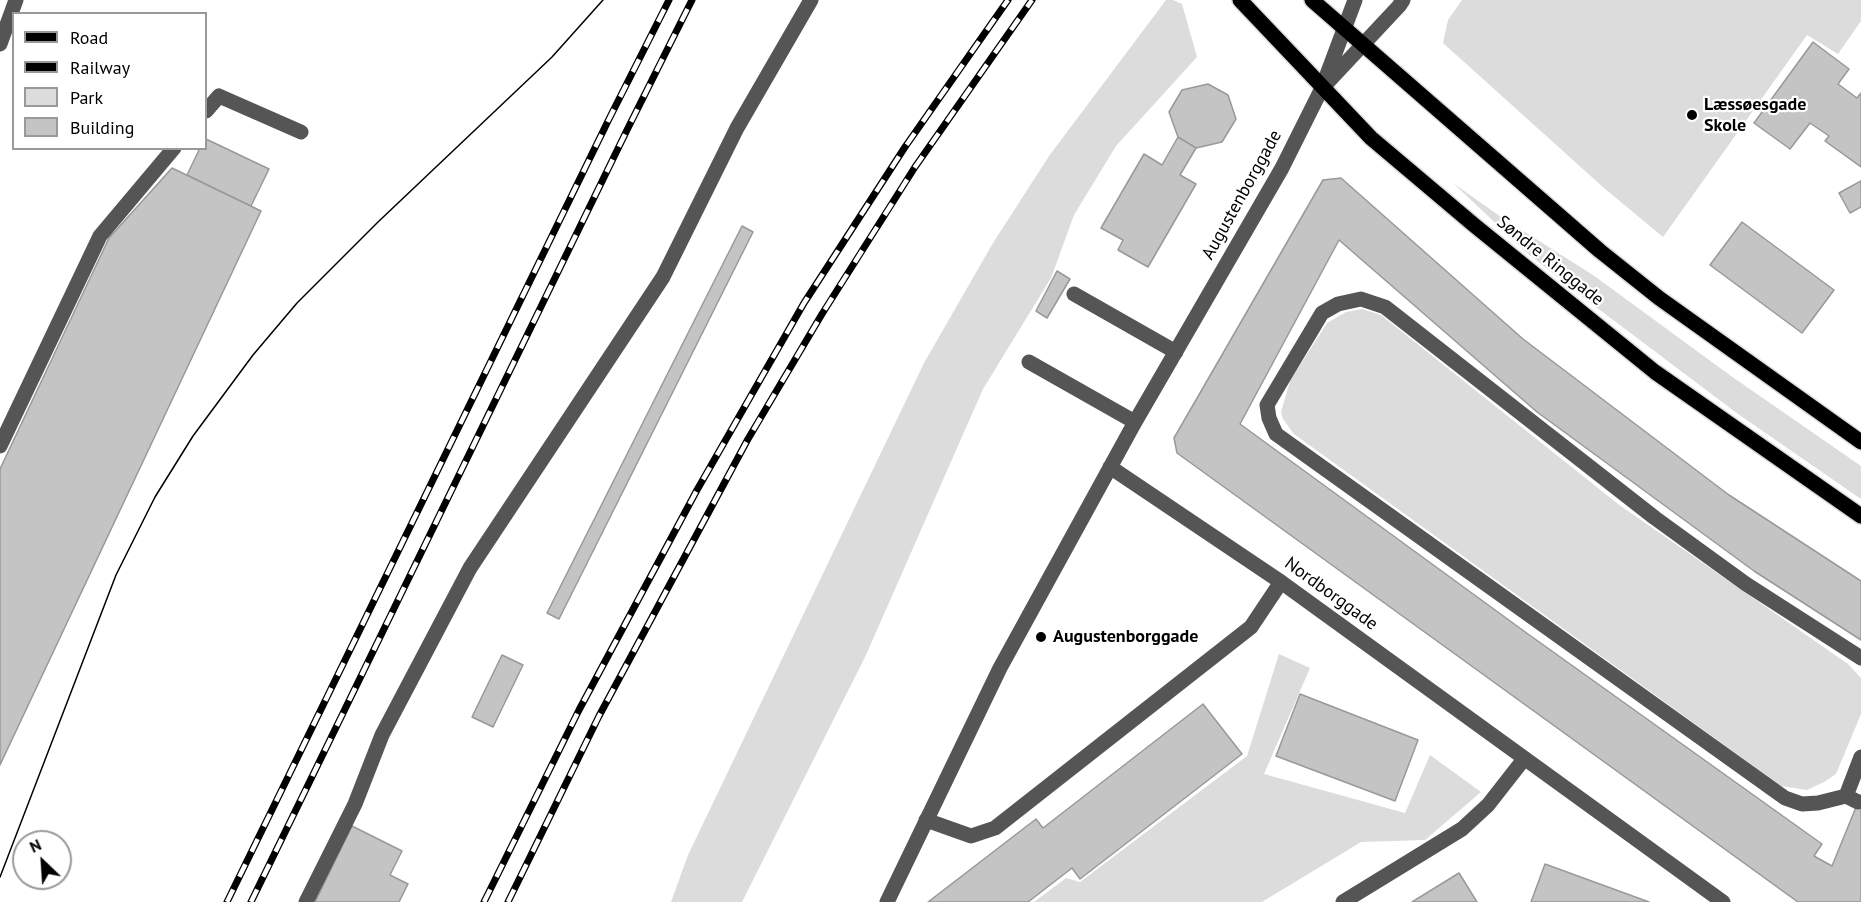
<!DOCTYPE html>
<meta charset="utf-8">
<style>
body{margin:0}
#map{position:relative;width:1861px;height:902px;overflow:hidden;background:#fff;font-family:"PT Sans",sans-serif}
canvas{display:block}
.legend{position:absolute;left:12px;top:12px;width:195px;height:138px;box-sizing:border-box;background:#fff;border:2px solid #999;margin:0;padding:8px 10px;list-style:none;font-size:18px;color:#000}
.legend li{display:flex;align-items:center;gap:12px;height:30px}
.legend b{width:30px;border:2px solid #999}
.north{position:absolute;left:12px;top:830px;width:60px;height:60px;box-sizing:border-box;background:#fff;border:2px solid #999;border-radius:50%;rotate:335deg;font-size:16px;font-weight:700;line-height:24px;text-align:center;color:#000}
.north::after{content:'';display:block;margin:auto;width:21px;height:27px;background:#000;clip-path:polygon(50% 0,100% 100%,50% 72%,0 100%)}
</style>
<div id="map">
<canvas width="1861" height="902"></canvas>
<ul class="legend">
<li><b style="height:8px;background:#000"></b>Road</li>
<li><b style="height:8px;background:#000"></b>Railway</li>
<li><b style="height:16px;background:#dcdcdc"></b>Park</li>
<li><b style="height:16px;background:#c4c4c4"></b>Building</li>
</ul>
<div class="north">N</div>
</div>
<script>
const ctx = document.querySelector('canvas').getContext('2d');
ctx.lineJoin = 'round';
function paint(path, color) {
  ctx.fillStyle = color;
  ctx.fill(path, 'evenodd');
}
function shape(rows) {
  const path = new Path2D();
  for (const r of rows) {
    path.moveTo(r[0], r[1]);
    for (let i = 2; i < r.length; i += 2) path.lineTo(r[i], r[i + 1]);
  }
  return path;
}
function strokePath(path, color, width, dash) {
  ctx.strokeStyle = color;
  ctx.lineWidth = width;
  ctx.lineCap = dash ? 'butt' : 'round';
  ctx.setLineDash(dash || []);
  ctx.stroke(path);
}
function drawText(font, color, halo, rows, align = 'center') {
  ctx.font = font + ' "PT Sans",sans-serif';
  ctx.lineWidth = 4.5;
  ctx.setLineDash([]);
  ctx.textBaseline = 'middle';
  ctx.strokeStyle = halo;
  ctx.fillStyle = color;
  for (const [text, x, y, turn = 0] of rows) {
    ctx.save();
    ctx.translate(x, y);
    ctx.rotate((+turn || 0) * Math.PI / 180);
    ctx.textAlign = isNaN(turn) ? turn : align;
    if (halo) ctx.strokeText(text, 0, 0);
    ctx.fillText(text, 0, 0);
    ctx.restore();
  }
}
paint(shape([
 [1166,0,1173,0,1182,4,1197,57,1116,146,1074,215,1051,278,983,389,866,655,742,902,671,902,688,855,924,363,993,243,1049,156],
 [1462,0,1861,0,1861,21,1838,54,1807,35,1663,237,1604,188,1443,43,1448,20],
 [1453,183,1501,217,1593,275,1731,376,1861,466,1861,499,1738,414,1584,298,1526,252],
 [1362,309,1381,315,1618,504,1848,664,1861,678,1861,714,1836,774,1824,782,1807,790,1781,786,1294,434,1283,419,1281,412,1290,381,1327,323,1346,312],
 [1279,654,1310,668,1264,774,1405,813,1430,755,1481,792,1425,840,1361,842,1262,902,1034,902,1066,878,1080,882,1247,756]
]), '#dcdcdc');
const building = shape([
 [1813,42,1849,69,1838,84,1857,98,1861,93,1861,167,1825,141,1829,136,1810,123,1790,149,1754,123,1813,42],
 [1208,84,1228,95,1236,119,1222,142,1196,148,1178,137,1169,112,1182,90,1208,84],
 [1178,137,1196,148,1180,175,1196,184,1148,267,1118,250,1123,240,1101,228,1144,154,1162,165,1178,137],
 [206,139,269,169,251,206,187,175,200,148,206,148,206,139],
 [172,168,261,211,0,765,0,469,109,238,172,168],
 [1341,178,1523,339,1729,495,1861,581,1861,640,1754,571,1537,412,1339,240,1240,424,1528,634,1822,844,1814,856,1832,866,1861,795,1861,902,1798,902,1177,453,1174,438,1323,180,1341,178],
 [1861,181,1861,207,1850,213,1839,193,1861,181],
 [1742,222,1834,290,1802,333,1710,265,1742,222],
 [742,226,753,232,559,619,547,613,742,226],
 [1057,271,1070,279,1047,318,1036,311,1057,271],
 [502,655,523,665,493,727,472,717,502,655],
 [1300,694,1418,740,1395,801,1276,756,1300,694],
 [1203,704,1242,754,1080,879,1072,868,1028,902,928,902,1036,819,1043,828,1203,704],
 [352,826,402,851,390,875,408,884,399,902,315,902,352,826],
 [1545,864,1649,902,1531,902,1545,864],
 [1459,873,1477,902,1412,902,1459,873]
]);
paint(building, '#c4c4c4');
strokePath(building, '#999', 1.5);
const major = shape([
 [1240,0,1371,138,1474,225,1655,372,1861,516],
 [1312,0,1600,251,1659,298,1861,442]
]);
strokePath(major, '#dbdbdb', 18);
strokePath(shape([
 [0,44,16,0],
 [1328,82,1399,6,1403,0],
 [206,111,219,96,301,132],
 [1074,294,1176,352],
 [1029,362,1135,422],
 [0,446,100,236,174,148],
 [1110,467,1281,582,1723,902],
 [1846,796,1861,757],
 [1858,802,1846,796,1818,803,1802,804,1785,798,1276,434,1269,418,1267,405,1322,313,1338,304,1361,299,1385,307,1655,518,1746,584,1861,658],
 [926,820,971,836,995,828,1251,627,1281,582],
 [306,902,355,804,382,735,470,568,663,277,737,128,811,0],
 [887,902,1000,668,1135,422,1282,168,1322,88,1355,0],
 [1343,902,1462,829,1488,805,1524,759]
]), '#555', 15);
strokePath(major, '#000', 15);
strokePath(shape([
 [0,877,116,575,155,497,193,436,253,355,297,303,378,222,552,57,603,0]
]), '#000', 1.5);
const rail = shape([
 [227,902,609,119,669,0],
 [251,902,628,128,692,0],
 [484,902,579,710,697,490,804,303,905,147,1008,0],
 [508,902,599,716,748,439,822,314,915,167,1032,0]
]);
strokePath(rail, '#000', 7);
strokePath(rail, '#fff', 4.5, [14]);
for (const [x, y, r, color] of [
 [1692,115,6,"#000"],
 [1041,637,6,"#000"]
]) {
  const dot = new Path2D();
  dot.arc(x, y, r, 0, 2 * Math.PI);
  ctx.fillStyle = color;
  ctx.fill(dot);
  strokePath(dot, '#fff', 2);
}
drawText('bold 18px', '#000', '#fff', [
 ["Læssøesgade",1704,105],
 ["Skole",1704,126],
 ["Augustenborggade",1053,637]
], 'left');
drawText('18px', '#000', '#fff', [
 ["Augustenborggade",1242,195,-61],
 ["Søndre Ringgade",1550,261,39],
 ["Nordborggade",1331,594,36]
]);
</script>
